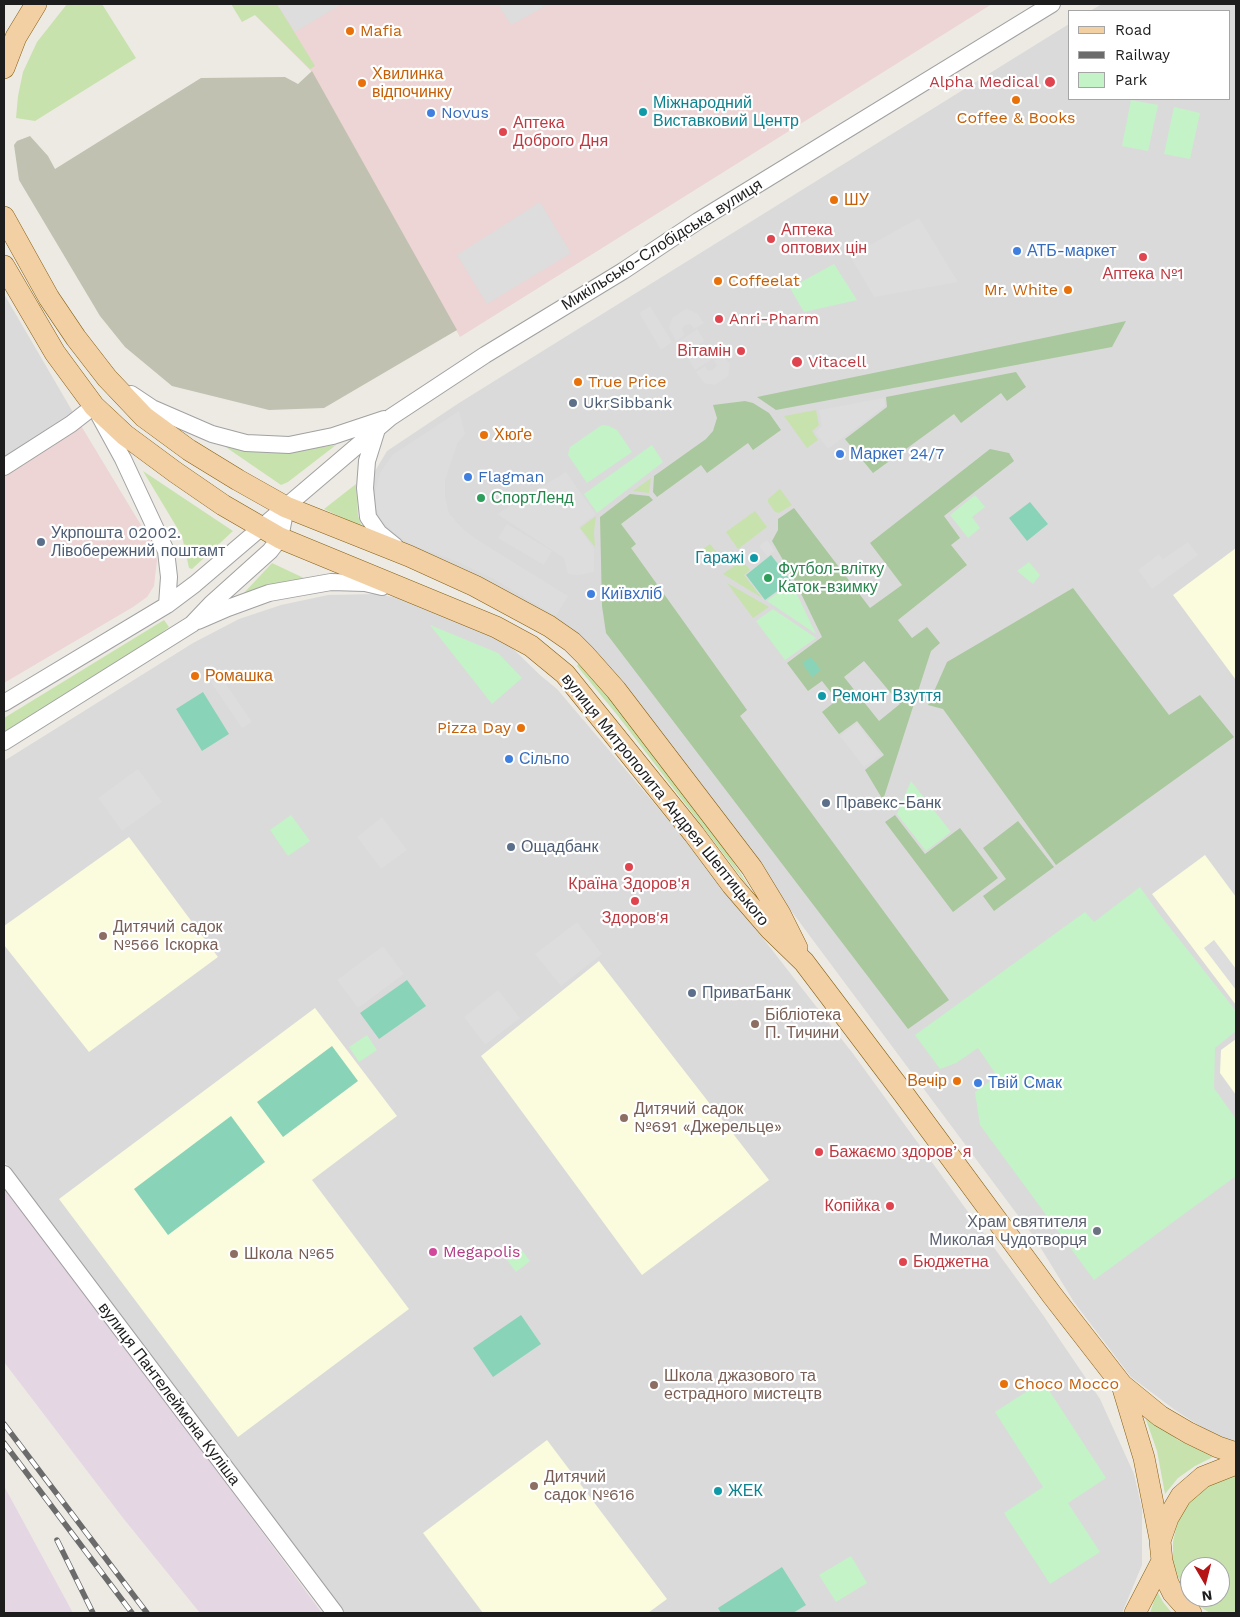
<!DOCTYPE html>
<meta charset="utf-8">
<style>
body{margin:0}
#map{position:relative;width:1240px;height:1617px;overflow:hidden;background:#edeae4;font-family:"Work Sans",sans-serif}
canvas{display:block}
.frame{position:absolute;inset:0;border:5px solid #1d1d1d;pointer-events:none}
.legend{position:absolute;left:1068px;top:10px;width:162px;height:90px;box-sizing:border-box;background:#fff;border:1px solid #a5a5a5;margin:0;padding:6px 9px;list-style:none;font-size:15px;color:#1d1d1d}
.legend li{display:flex;align-items:center;gap:10px;height:25px}
.legend b{width:25px;border:1px solid #a5a5a5}
.north{position:absolute;left:1180px;top:1557px;width:50px;height:50px;box-sizing:border-box;background:#fff;border:1px solid #a5a5a5;border-radius:50%;rotate:172deg;font-size:14px;font-weight:700;line-height:20px;text-align:center;color:#1d1d1d}
.north::after{content:'';display:block;margin:auto;width:18px;height:22px;background:#b51514;clip-path:polygon(50% 0,100% 100%,50% 72%,0 100%)}
</style>
<div id="map">
<canvas width="1240" height="1617"></canvas>
<div class="frame"></div>
<ul class="legend">
<li><b style="height:6px;background:#f2d0a4"></b>Road</li>
<li><b style="height:6px;background:#6b6b6b"></b>Railway</li>
<li><b style="height:14px;background:#c4f3c8"></b>Park</li>
</ul>
<div class="north">N</div>
</div>
<script>
const ctx = document.querySelector('canvas').getContext('2d');
ctx.lineJoin = 'round';
function paint(path, color) {
  ctx.fillStyle = color;
  ctx.fill(path, 'evenodd');
}
function shape(rows) {
  const path = new Path2D();
  for (const r of rows) {
    path.moveTo(r[0], r[1]);
    for (let i = 2; i < r.length; i += 2) path.lineTo(r[i], r[i + 1]);
  }
  return path;
}
function strokePath(path, color, width, dash) {
  ctx.strokeStyle = color;
  ctx.lineWidth = width;
  ctx.lineCap = dash ? 'butt' : 'round';
  ctx.setLineDash(dash || []);
  ctx.stroke(path);
}
function drawText(font, color, halo, rows, align = 'center') {
  ctx.font = font + ' "Work Sans",sans-serif';
  ctx.lineWidth = 4.5;
  ctx.setLineDash([]);
  ctx.textBaseline = 'middle';
  ctx.strokeStyle = halo;
  ctx.fillStyle = color;
  for (const [text, x, y, turn = 0] of rows) {
    ctx.save();
    ctx.translate(x, y);
    ctx.rotate((+turn || 0) * Math.PI / 180);
    ctx.textAlign = isNaN(turn) ? turn : align;
    if (halo) ctx.strokeText(text, 0, 0);
    ctx.fillText(text, 0, 0);
    ctx.restore();
  }
}
paint(shape([
 [1102,4,1236,4,1236,1443,1215,1436,1175,1410,1131,1377,1074,1302,1034,1237,623,685,562,626,404,548,380,528,370,504,372,476,387,451,459,403,1069,24,1069,99,1229,99,1229,11,1090,11],
 [4,294,74,414,4,459],
 [377,594,424,603,505,641,540,675,557,689,698,855,854,1055,1043,1315,1100,1399,1134,1474,1142,1509,1142,1565,1122,1613,343,1613,258,1507,4,1161,4,761,193,643,239,619,281,605,328,595]
]), '#dbdada');
paint(shape([
 [248,4,992,4,460,337,312,72,255,15],
 [74,414,153,545,157,560,154,586,147,597,133,607,4,683,4,459]
]), '#ecd5d4');
paint(shape([
 [4,1183,322,1613,200,1613,123,1518,4,1362],
 [4,1486,73,1613,4,1613]
]), '#e5d6e3');
paint(shape([
 [1236,548,1236,680,1173,595],
 [129,837,218,957,89,1052,4,945,4,926],
 [1205,855,1236,897,1236,1005,1152,894],
 [599,961,769,1180,642,1275,481,1056],
 [315,1008,397,1116,312,1180,409,1309,238,1437,59,1199],
 [1236,1039,1236,1095,1220,1073,1221,1050],
 [547,1440,667,1599,648,1613,483,1613,423,1533]
]), '#fbfbde');
paint(shape([
 [312,71,457,330,324,408,269,410,172,386,125,347,100,316,19,180,14,145,17,141,30,136,48,156,55,169,201,78,285,77,298,84]
]), '#c0c1b0');
paint(shape([
 [67,4,102,4,136,58,35,121,16,118,18,96,23,72,37,42],
 [231,4,277,4,315,66,310,69,255,15,242,22],
 [816,410,819,425,812,431,818,440,807,448,784,416],
 [214,439,289,452,336,445,288,482,281,485],
 [143,471,233,531,192,569,189,568,182,536],
 [651,478,649,493,633,491],
 [356,484,358,516,362,527,324,509],
 [780,489,792,505,779,513,775,512,768,502,768,499],
 [755,511,767,527,738,549,726,532],
 [596,516,594,532,595,547,580,528],
 [710,544,723,560,715,565,703,549],
 [742,560,750,570,744,575,762,598,723,574],
 [272,563,306,579,243,594],
 [727,583,769,607,753,618],
 [164,620,169,627,146,645,4,732,4,718],
 [580,661,701,811,751,890,618,716,577,666],
 [1144,1414,1178,1440,1213,1457,1195,1466,1178,1478,1165,1494,1157,1451],
 [1236,1476,1236,1613,1210,1613,1199,1606,1190,1597,1220,1597,1220,1567,1190,1567,1190,1597,1178,1577,1173,1560,1173,1542,1177,1524,1185,1508,1197,1494,1211,1484,1228,1477],
 [1157,1591,1163,1602,1172,1613,1150,1613]
]), '#c8e2ae');
paint(shape([
 [1126,321,1112,347,776,410,757,397],
 [1016,372,1026,387,1007,401,1001,393,961,423,954,414,873,473,845,439,887,407,886,397],
 [745,401,753,403,769,413,781,430,753,450,748,443,707,473,701,465,657,497,653,492,654,476,706,439,713,431,717,418,713,405],
 [990,449,1009,453,1014,461,944,516,960,538,951,545,967,565,898,620,912,638,927,627,940,643,931,651,883,800,865,770,884,755,857,721,839,734,822,712,837,700,822,681,808,691,787,663,822,637,794,579,772,541,778,530,778,519,794,508,870,608,902,585,870,543],
 [864,661,900,704,879,721,844,677],
 [630,494,649,496,653,500,621,524,636,544,631,548,747,710,740,716,949,1000,908,1029,606,633,602,606,600,517],
 [1073,588,1169,715,1200,695,1234,737,1056,865,943,709,928,705,947,662],
 [895,815,925,854,960,828,998,878,953,912,885,822],
 [1018,821,1054,867,994,911,983,896,1006,879,983,848]
]), '#a9c89d');
paint(shape([
 [1131,100,1158,105,1148,151,1122,146],
 [1174,107,1200,113,1190,159,1164,154],
 [834,264,857,300,804,312,790,288],
 [602,425,609,426,617,430,632,452,587,483,568,455,570,447],
 [652,445,663,462,597,513,584,494],
 [975,495,985,507,972,517,980,528,968,538,950,515],
 [1029,562,1040,575,1033,584,1017,571],
 [791,582,816,634,767,601],
 [773,609,816,638,785,660,756,621],
 [430,625,498,653,522,678,492,704],
 [911,781,951,832,926,851,897,814],
 [291,815,310,841,288,856,270,830],
 [1140,887,1160,915,1236,1011,1236,1031,1215,1048,1214,1088,1236,1119,1236,1176,1094,1280,980,1125,975,1092,997,1076,978,1048,956,1063,940,1069,915,1035,1085,912,1094,922],
 [367,1035,377,1050,359,1062,349,1047],
 [521,1249,530,1261,516,1272,507,1260],
 [1043,1381,1106,1478,1068,1503,1100,1552,1050,1584,1004,1513,1043,1487,995,1412],
 [851,1556,867,1583,836,1602,819,1575]
]), '#c4f3c8');
paint(shape([
 [1030,502,1048,524,1027,541,1009,518],
 [771,555,791,581,765,600,746,575],
 [811,657,821,670,812,677,802,663],
 [203,692,229,734,202,751,176,709],
 [407,980,426,1006,379,1039,360,1013],
 [332,1046,358,1081,283,1137,257,1102],
 [231,1116,265,1162,168,1235,134,1189],
 [521,1315,541,1344,493,1377,473,1348],
 [782,1567,806,1605,793,1613,721,1613,718,1608]
]), '#89d4b8');
paint(shape([
 [277,4,342,4,295,32],
 [498,4,549,4,511,25],
 [540,202,571,253,487,304,457,255],
 [919,218,958,282,874,297,850,256],
 [650,306,672,342,661,350,639,313],
 [686,309,697,313,704,323,694,329,690,324,685,325,682,329,685,335,676,341,669,328,672,318],
 [697,329,705,341,685,354,678,342],
 [708,345,716,357,695,370,688,358],
 [723,354,730,364,728,376,715,385,704,383,696,372,705,366,708,371,713,370,717,366,714,360],
 [884,398,885,406,828,449,815,432,822,426,819,410],
 [459,411,465,434,457,444,445,480,445,497,449,513,461,527,476,539,568,596,556,616,492,578,458,562,410,544,394,533,380,519,376,508,375,492,380,473,392,455],
 [566,472,596,514,579,527,594,549,594,572,578,575,568,574,564,558,497,514],
 [507,524,552,551,544,565,498,538],
 [767,540,775,551,767,556,759,546],
 [1188,542,1198,555,1152,589,1138,570,1159,554,1163,559],
 [212,664,252,722,242,728,203,671],
 [857,723,881,755,864,767,840,736],
 [138,769,162,802,122,831,98,798],
 [382,817,407,850,381,869,357,837],
 [577,922,602,954,561,986,535,954],
 [1214,940,1236,969,1236,990,1204,948],
 [383,946,404,974,358,1008,337,980],
 [498,990,520,1018,485,1045,464,1017]
]), '#ddd');
const minor = shape([
 [131,394,152,408,212,434,246,443,289,445,333,436,384,419],
 [377,429,367,461,365,488,368,517,379,533,395,546],
 [4,467,71,424,94,406,123,459,166,551,169,577,167,605],
 [198,621,228,608,269,593,331,582,365,583,382,587],
 [4,703,167,605,195,584,391,417,485,355,623,271,698,221,1052,4],
 [4,742,192,624,211,604,270,551,280,538,286,507],
 [4,1174,335,1613]
]);
const major = shape([
 [4,68,16,37,36,4],
 [4,217,49,298,76,338,107,378,144,417,189,450,238,480,286,507,409,556,475,586,549,626,572,642,585,655,616,690,752,868,780,914,797,948],
 [4,266,55,353,94,406,125,435,175,472,223,505,280,538,496,627,531,646,565,674,694,834,732,885,770,929,804,962,903,1093,1052,1295,1122,1385,1160,1416,1189,1433,1218,1447,1236,1453],
 [1122,1385,1144,1458,1160,1539],
 [1135,1613,1162,1561],
 [1191,1613,1173,1593,1168,1583,1162,1561,1160,1541,1168,1518,1181,1496,1203,1477,1236,1464]
]);
strokePath(minor, '#a1a1a1', 18);
strokePath(major, '#875f0f', 22);
strokePath(minor, '#fff', 16);
strokePath(major, '#f2d0a4', 21);
const rail = shape([
 [4,1424,147,1613],
 [4,1443,132,1613],
 [57,1540,93,1613]
]);
strokePath(rail, '#6b6b6b', 5.5);
strokePath(rail, '#fff', 4, [11]);
for (const [x, y, r, color] of [
 [350,31,5,"#e8710a"],
 [1050,82,6,"#e0444e"],
 [362,83,5,"#e8710a"],
 [1016,100,5,"#e8710a"],
 [643,112,5,"#0f9aa8"],
 [431,113,5,"#3f7fe0"],
 [503,132,5,"#e0444e"],
 [834,200,5,"#e8710a"],
 [771,239,5,"#e0444e"],
 [1017,251,5,"#3f7fe0"],
 [1143,257,5,"#e0444e"],
 [718,281,5,"#e8710a"],
 [1068,290,5,"#e8710a"],
 [719,319,5,"#e0444e"],
 [741,351,5,"#e0444e"],
 [797,362,6,"#e0444e"],
 [578,382,5,"#e8710a"],
 [573,403,5,"#5c6f8a"],
 [484,435,5,"#e8710a"],
 [840,454,5,"#3f7fe0"],
 [468,477,5,"#3f7fe0"],
 [481,498,5,"#2e9e5b"],
 [41,542,5,"#5c6f8a"],
 [754,558,5,"#0f9aa8"],
 [768,578,5,"#2e9e5b"],
 [591,594,5,"#3f7fe0"],
 [195,676,5,"#e8710a"],
 [822,696,5,"#0f9aa8"],
 [521,728,5,"#e8710a"],
 [509,759,5,"#3f7fe0"],
 [826,803,5,"#5c6f8a"],
 [511,847,5,"#5c6f8a"],
 [629,867,5,"#e0444e"],
 [635,901,5,"#e0444e"],
 [103,936,5,"#8d6e63"],
 [692,993,5,"#5c6f8a"],
 [755,1024,5,"#8d6e63"],
 [957,1081,5,"#e8710a"],
 [978,1083,5,"#3f7fe0"],
 [624,1118,5,"#8d6e63"],
 [819,1152,5,"#e0444e"],
 [890,1206,5,"#e0444e"],
 [1097,1231,5,"#6b7280"],
 [433,1252,5,"#d1479c"],
 [234,1254,5,"#8d6e63"],
 [903,1262,5,"#e0444e"],
 [1004,1384,5,"#e8710a"],
 [654,1385,5,"#8d6e63"],
 [534,1486,5,"#8d6e63"],
 [718,1491,5,"#0f9aa8"]
]) {
  const dot = new Path2D();
  dot.arc(x, y, r, 0, 2 * Math.PI);
  ctx.fillStyle = color;
  ctx.fill(dot);
  strokePath(dot, '#fff', 2);
}
drawText('16px', '#c56008', '#fff', [
 ["Mafia",360,31],
 ["Хвилинка",372,74],
 ["відпочинку",372,92],
 ["Coffee & Books",1016,118,"center"],
 ["ШУ",844,200],
 ["Coffeelat",728,281],
 ["Mr. White",1058,290,"right"],
 ["True Price",588,382],
 ["Хюґе",494,435],
 ["Ромашка",205,676],
 ["Pizza Day",511,728,"right"],
 ["Вечір",947,1081,"right"],
 ["Choco Mocco",1014,1384]
], 'left');
drawText('16px', '#be3a42', '#fff', [
 ["Alpha Medical",1039,82,"right"],
 ["Аптека",513,123],
 ["Доброго Дня",513,141],
 ["Аптека",781,230],
 ["оптових цін",781,248],
 ["Аптека №1",1143,274,"center"],
 ["Anri-Pharm",729,319],
 ["Вітамін",731,351,"right"],
 ["Vitacell",808,362],
 ["Країна Здоров'я",629,884,"center"],
 ["Здоров'я",635,918,"center"],
 ["Бажаємо здоровʼя",829,1152],
 ["Копійка",880,1206,"right"],
 ["Бюджетна",913,1262]
], 'left');
drawText('16px', '#0d838f', '#fff', [
 ["Міжнародний",653,103],
 ["Виставковий Центр",653,121],
 ["Гаражі",744,558,"right"],
 ["Ремонт Взуття",832,696],
 ["ЖЕК",728,1491]
], 'left');
drawText('16px', '#366cbe', '#fff', [
 ["Novus",441,113],
 ["АТБ-маркет",1027,251],
 ["Маркет 24/7",850,454],
 ["Flagman",478,477],
 ["Київхліб",601,594],
 ["Сільпо",519,759],
 ["Твій Смак",988,1083]
], 'left');
drawText('16px', '#1d1d1d', '#fff', [
 ["Микільсько-Слобідська вулиця",662,245,-32],
 ["вулиця Митрополита Андрея Шептицького",665,800,51],
 ["вулиця Пантелеймона Куліша",169,1394,53]
]);
drawText('16px', '#4e5e75', '#fff', [
 ["UkrSibbank",583,403],
 ["Укрпошта 02002.",51,533],
 ["Лівобережний поштамт",51,551],
 ["Правекс-Банк",836,803],
 ["Ощадбанк",521,847],
 ["ПриватБанк",702,993]
], 'left');
drawText('16px', '#27864d', '#fff', [
 ["СпортЛенд",491,498],
 ["Футбол-влітку",778,569],
 ["Каток-взимку",778,587]
], 'left');
drawText('16px', '#785e54', '#fff', [
 ["Дитячий садок",113,927],
 ["№566 Іскорка",113,945],
 ["Бібліотека",765,1015],
 ["П. Тичини",765,1033],
 ["Дитячий садок",634,1109],
 ["№691 «Джерельце»",634,1127],
 ["Школа №65",244,1254],
 ["Школа джазового та",664,1376],
 ["естрадного мистецтв",664,1394],
 ["Дитячий",544,1477],
 ["садок №616",544,1495]
], 'left');
drawText('16px', '#5b616d', '#fff', [
 ["Храм святителя",1087,1222],
 ["Миколая Чудотворця",1087,1240]
], 'right');
drawText('16px', '#b23c85', '#fff', [
 ["Megapolis",443,1252]
], 'left');
</script>
